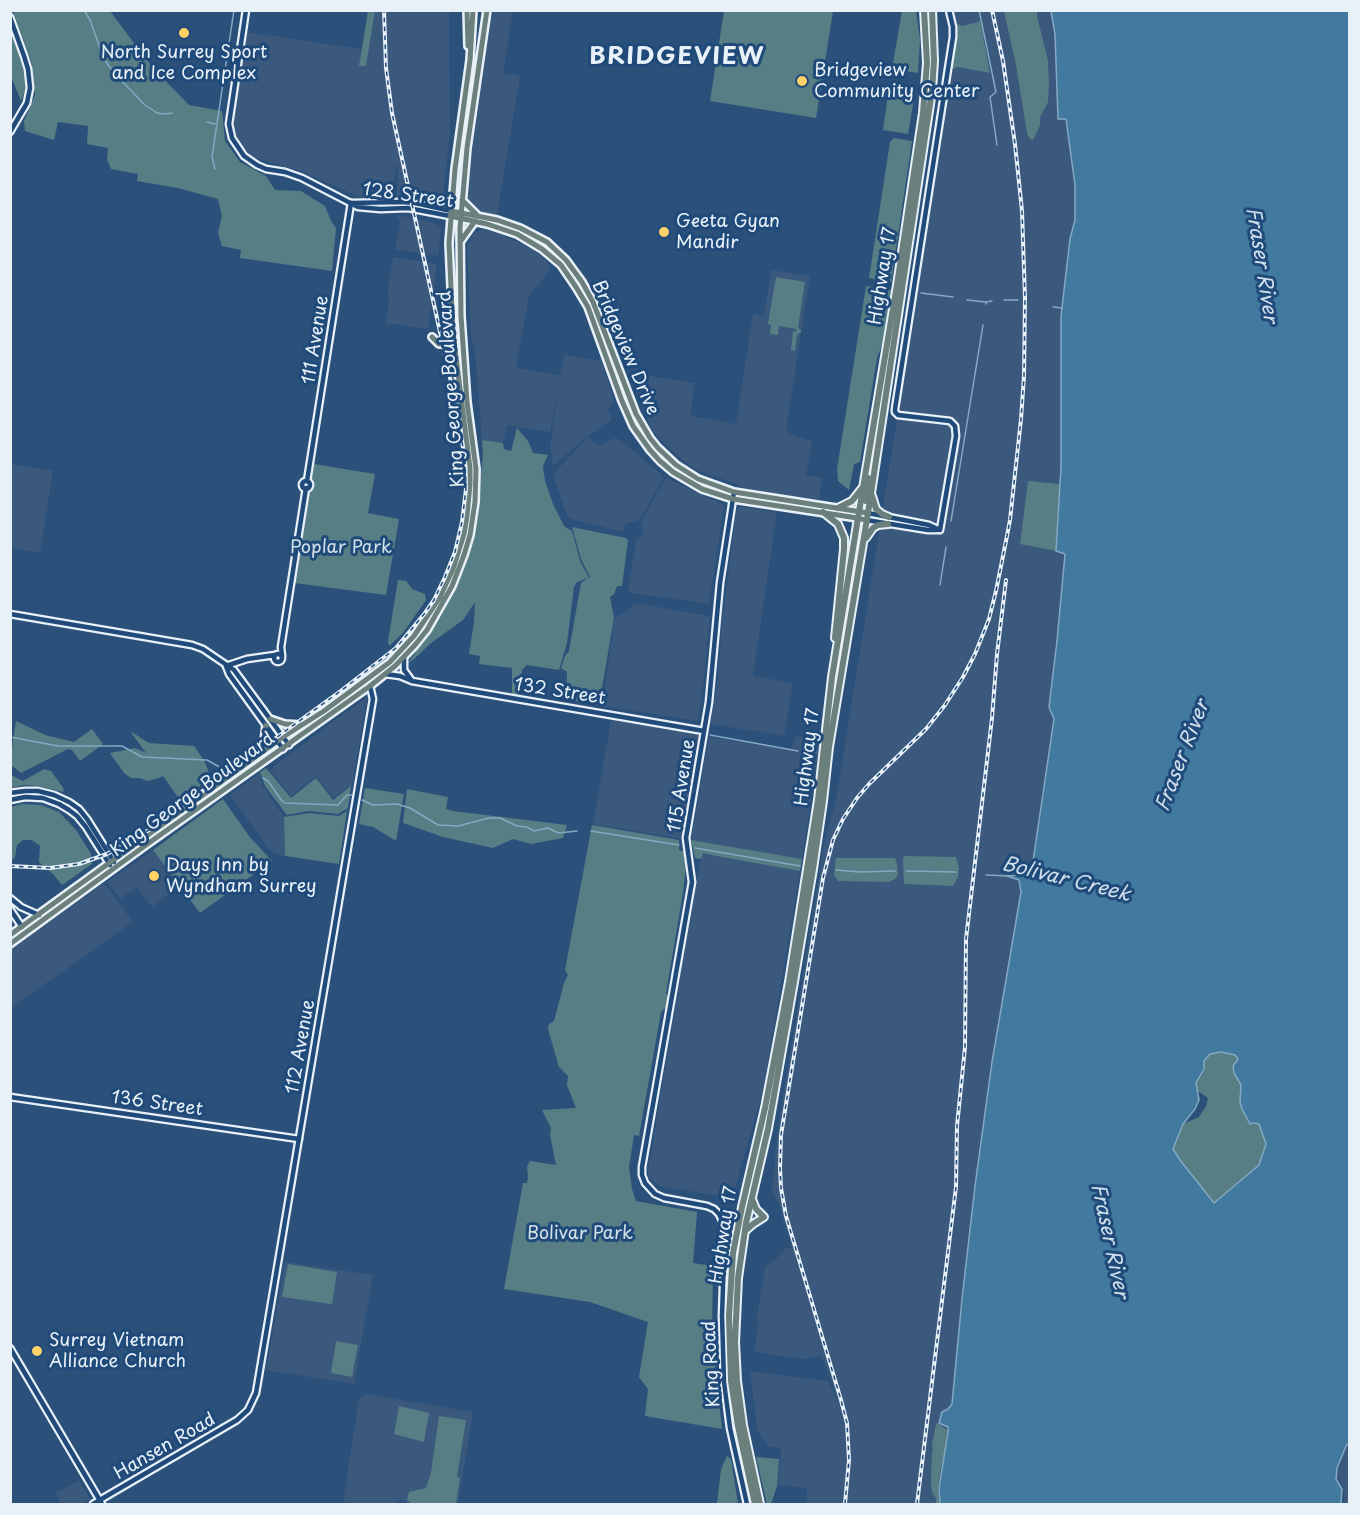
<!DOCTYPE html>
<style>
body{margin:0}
#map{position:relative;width:1360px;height:1515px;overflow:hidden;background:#2b517b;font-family:"Playpen Sans",sans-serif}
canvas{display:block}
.frame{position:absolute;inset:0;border:12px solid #e8f1f8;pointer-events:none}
</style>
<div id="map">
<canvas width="1360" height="1515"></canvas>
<div class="frame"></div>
</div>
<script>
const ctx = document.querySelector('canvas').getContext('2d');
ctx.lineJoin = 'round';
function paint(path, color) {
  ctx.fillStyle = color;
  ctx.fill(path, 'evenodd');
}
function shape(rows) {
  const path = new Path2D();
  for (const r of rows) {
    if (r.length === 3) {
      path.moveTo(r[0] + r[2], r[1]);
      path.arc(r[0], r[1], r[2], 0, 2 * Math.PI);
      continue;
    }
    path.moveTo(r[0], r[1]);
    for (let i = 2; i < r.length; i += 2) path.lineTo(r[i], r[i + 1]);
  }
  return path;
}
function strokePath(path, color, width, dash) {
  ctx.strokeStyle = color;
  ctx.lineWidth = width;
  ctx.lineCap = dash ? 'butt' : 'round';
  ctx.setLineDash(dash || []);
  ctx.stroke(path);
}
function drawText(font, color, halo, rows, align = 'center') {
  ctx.font = font + ' "Playpen Sans",sans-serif';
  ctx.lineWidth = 6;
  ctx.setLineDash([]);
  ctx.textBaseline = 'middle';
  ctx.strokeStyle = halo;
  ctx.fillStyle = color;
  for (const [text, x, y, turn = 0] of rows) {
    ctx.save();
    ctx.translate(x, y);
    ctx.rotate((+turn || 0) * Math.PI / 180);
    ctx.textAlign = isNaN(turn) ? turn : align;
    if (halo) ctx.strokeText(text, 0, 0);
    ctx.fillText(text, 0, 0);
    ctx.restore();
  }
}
paint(shape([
 [375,11,449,11,450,132,443,197,441,199,432,201,397,197,398,166,396,166,391,198,367,199,357,196,301,171,255,158,239,144,234,133,232,119,246,32,361,49,360,65,366,66],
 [492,11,513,11,503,73,520,76,497,216,475,211,468,203,466,193],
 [952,11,1051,11,1055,34,1058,118,1066,119,1075,185,1075,220,1070,239,1061,316,1061,467,1056,551,1065,554,1057,641,1049,707,1054,719,1032,868,1020,875,1009,876,1019,880,1021,892,992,1062,975,1186,962,1299,952,1404,949,1409,947,1426,948,1432,939,1488,940,1504,806,1504,807,1488,778,1485,781,1449,768,1446,757,1429,750,1371,828,1381,838,1400,828,1371,820,1355,803,1359,754,1352,759,1322,757,1321,758,1310,765,1267,778,1257,785,1249,792,1247,778,1202,772,1192,778,1127,824,845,837,795,944,125,957,27],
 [397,215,434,223,441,227,438,256,395,249,400,224],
 [483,229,503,235,532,249,545,259,551,269,529,296,516,368,560,375,564,355,601,361,614,400,608,409,612,420,586,437,553,466,550,447,557,397,550,432,507,425,503,443,482,440,476,359,471,334,467,246,473,234],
 [393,257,437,264,428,329,386,323,389,297,387,296],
 [771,270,810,276,786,430,789,434,812,441,806,475,822,478,819,499,791,498,756,492,742,487,734,483,696,470,681,459,657,436,650,425,629,373,695,383,690,416,736,424,753,314,764,316],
 [588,437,596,444,600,445,616,438,622,441,664,477,640,520,625,524,623,532,574,520,567,516,553,474],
 [10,464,53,471,40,553,11,548],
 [666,478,724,505,709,604,631,593,628,591,636,541,641,536,643,532,641,521],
 [740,507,777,512,753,676,793,683,784,736,711,724,718,675,722,625,736,511],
 [635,603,710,616,703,687,698,721,602,706,615,617,626,612],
 [367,697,352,785,333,798,306,762,316,776,291,796,270,770,296,749,325,729,324,728],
 [611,720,699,734,682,839,593,824],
 [795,736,820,739,802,859,691,840,709,737,792,749],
 [260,773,262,785,284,817,285,856,275,854,269,849,230,795],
 [153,850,180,886,152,907,137,887,120,899,107,882,124,870,131,878,125,870],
 [702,852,716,856,800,871,763,1091,734,1191,726,1197,659,1186,649,1177,648,1172,670,1039],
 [104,883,133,922,11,1008,11,949],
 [285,1262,373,1275,354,1384,266,1370],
 [365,1394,473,1412,458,1504,408,1504,405,1501,403,1500,397,1501,394,1504,357,1504,343,1502,359,1399],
 [1348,1444,1350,1445,1349,1504,1345,1504,1343,1485,1339,1479,1336,1479,1337,1468],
 [79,1480,90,1499,82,1504,61,1504,56,1493]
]), '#3a597c');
paint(shape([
 [13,11,110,11,152,67,189,105,222,111,225,141,240,162,266,176,275,190,301,191,325,206,331,221,336,228,332,271,240,258,241,250,222,246,218,233,222,216,218,199,178,188,137,181,138,174,111,169,107,159,108,148,87,144,88,126,58,122,54,140,25,131,24,121,35,95,31,61],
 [368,11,375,11,366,66,359,66],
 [724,11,833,11,816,118,710,101],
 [902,11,916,11,920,40,918,73,892,69],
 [1004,11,1037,11,1037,16,1048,61,1049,84,1048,102,1040,117,1040,125,1033,140,1030,139,1027,133,1016,65],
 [980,20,990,73,958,67,952,69,958,24,962,26,978,22],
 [11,30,23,68,27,86,21,101,11,76],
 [888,95,914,99,908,134,883,130],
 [894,138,912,141,891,282,869,278,890,142],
 [776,277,805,282,798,328,801,330,801,332,797,335,795,351,791,350,793,331,795,332,797,329,779,326,778,335,770,334,771,325,768,324],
 [866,286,891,290,882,345,877,358,860,462,854,464,849,490,838,481,837,469],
 [517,428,528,441,533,453,548,455,543,466,545,481,553,504,564,526,572,531,580,561,589,578,590,577,581,559,572,527,626,538,628,540,622,586,617,586,614,594,610,597,614,618,599,705,566,699,567,672,561,668,565,656,569,651,581,583,588,578,577,582,574,587,567,643,559,670,527,665,522,670,518,696,512,695,512,668,479,664,480,656,469,654,474,622,475,602,463,620,431,643,413,660,408,663,441,616,460,577,470,548,477,513,483,455,482,440,503,443,504,449,511,451],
 [314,464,375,474,368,513,399,519,386,595,294,583,307,506,307,497,309,495,310,479],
 [1028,481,1060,484,1056,551,1020,544],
 [398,580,406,581,412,589,425,594,426,600,403,633,389,646,388,641],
 [16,721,45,735,74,742,92,729,103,744,80,761,72,750,68,749,21,773,11,765,11,755],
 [130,731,149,743,194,746,204,760,211,778,180,800,163,776,156,779,148,781,139,778,131,778,124,773,110,753,135,748,146,753],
 [266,768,291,798,316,778,333,800,351,786,348,808,338,814,308,811,287,815,265,786,260,772],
 [44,769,51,771,64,789,63,792,38,786,23,785,11,788,11,775,23,781],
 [365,788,404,794,396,841,373,827,359,824],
 [407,789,448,797,446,809,453,811,567,825,563,838,531,844,513,839,493,848,443,837,403,823],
 [223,799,249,836,272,861,200,913,153,850],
 [21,804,41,805,59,812,76,830,91,854,92,864,62,885,53,874,39,862,40,846,32,840,23,840,17,845,15,857,11,861,11,807],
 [347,811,339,864,285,856,284,817,309,813,339,816],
 [592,825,679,840,679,850,685,852,686,866,683,893,666,993,668,997,667,1006,661,1012,639,1136,634,1135,629,1167,632,1189,636,1201,697,1212,693,1263,713,1266,712,1339,722,1429,645,1416,648,1389,639,1377,648,1322,590,1302,504,1289,523,1183,527,1183,528,1179,527,1166,530,1161,556,1165,550,1135,551,1128,542,1110,576,1108,567,1085,568,1076,559,1067,548,1029,549,1024,554,1021,564,983,568,975,565,970],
 [691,840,802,859,800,871,716,856,703,853,701,859,695,858],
 [904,856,956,857,959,868,958,877,953,886,904,884,903,859],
 [836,858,895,858,897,863,898,875,895,879,889,882,838,881,834,875],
 [1250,987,1250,1124,1253,1123,1259,1124,1266,1144,1259,1165,1214,1203,1180,1160,1173,1149,1183,1124,1199,1117,1206,1106,1208,1098,1198,1091,1196,1083,1204,1069,1204,1061,1210,1054],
 [288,1264,337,1272,332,1304,282,1297],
 [336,1341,358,1345,352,1377,331,1373],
 [399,1406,429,1413,424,1442,394,1434],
 [439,1416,466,1420,457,1477,460,1478,456,1504,411,1504,407,1499,409,1492,426,1488,431,1472],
 [938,1423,947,1430,945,1455,941,1466,938,1487,939,1504,936,1504,936,1499,932,1492,931,1482,932,1452,933,1449,932,1444,936,1424],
 [727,1456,731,1459,738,1504,717,1504,721,1469],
 [756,1457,779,1459,777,1486,771,1504,767,1504]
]), '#577e84');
const water = shape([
 [1051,11,1349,11,1350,1445,1347,1444,1337,1468,1336,1479,1342,1489,1341,1504,940,1504,939,1488,948,1432,948,1427,939,1423,942,1412,948,1409,952,1404,962,1299,975,1186,992,1062,1021,892,1019,880,1007,876,1020,875,1032,868,1054,719,1049,707,1057,641,1065,554,1056,551,1061,467,1061,316,1070,239,1075,220,1075,185,1066,119,1058,119,1055,34,1051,11],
 [1221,1052,1235,1055,1238,1059,1233,1066,1234,1073,1241,1085,1240,1102,1242,1109,1250,1124,1253,1123,1259,1124,1266,1144,1259,1165,1214,1203,1180,1160,1173,1149,1183,1124,1195,1109,1199,1100,1196,1083,1204,1069,1204,1061,1210,1054,1221,1052]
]);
paint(water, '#42799f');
strokePath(water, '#84a9c3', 1.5);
strokePath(shape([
 [84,10,90,20,104,59,115,74,145,105,157,113,165,114,172,113],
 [979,10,996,92,990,97,997,145],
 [207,122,215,124],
 [215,169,212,157,234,10],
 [921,293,953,297],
 [967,300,986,302],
 [1004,300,1018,300],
 [986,304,986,302,992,301],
 [1053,307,1062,308],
 [951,521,983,325],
 [940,585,946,547],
 [710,735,798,751],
 [10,737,58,746,122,746,142,757,207,760,223,769],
 [811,753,816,752],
 [263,778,268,781,282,801,285,803,338,805,347,795,352,795],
 [362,800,373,805,397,804,410,808,438,825,458,826,489,818,500,818,517,826,527,827,534,831,548,828,558,833,577,831],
 [591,831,679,845],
 [695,848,800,866],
 [836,870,860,872,895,871],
 [906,871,956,872],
 [986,875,1009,876]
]), '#84a9c3', 1.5);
const tertiary = shape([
 [307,481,351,203],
 [306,485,4],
 [734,492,720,583,709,702,686,838,692,882,642,1167,642,1175,645,1183,655,1194,664,1198,707,1206,714,1209,719,1214,725,1227,722,1316,724,1382,730,1428,747,1504],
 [868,513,929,525,940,530],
 [866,520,928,530,937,530],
 [940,530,956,436,955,426,950,421,898,415,895,412,895,409,953,37,953,27,949,10],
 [278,658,4],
 [282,656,281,647,306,488],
 [404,657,404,670,412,681],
 [226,666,247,659,275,655],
 [385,674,400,676,412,681,704,731],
 [10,898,21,907,39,915],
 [10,909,22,927],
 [10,1097,299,1139],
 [10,1348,102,1504]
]);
const secondary = shape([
 [246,10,229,124,232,138,244,156,257,165,266,169,285,172,302,178,358,207,380,209,408,208,450,216],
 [10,17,24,56,28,69,30,88,27,103,10,132],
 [351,203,401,202,415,203,451,211],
 [10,614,157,639,192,645,203,649,234,670,289,745],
 [226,666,229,674,283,749],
 [10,793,25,791,38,791,54,795,69,802,79,809,87,819,114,862],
 [10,800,25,797,43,798,59,804,69,810,77,816,86,827,110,865],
 [93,1504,237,1420,248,1410,256,1393,373,699,370,686]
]);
const primary = shape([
 [467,10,468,46],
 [462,200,477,215],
 [451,211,497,220,520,228,547,242,566,260,582,282,593,302,636,414,650,438,658,448,676,465,698,479,734,492,868,513],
 [450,216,487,224,517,234,542,249,561,265,576,287,588,307,622,401,633,426,650,450,660,461,673,472,702,489,733,499,851,517,866,520],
 [460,242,475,221],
 [432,337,439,344,448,343,450,341,453,335],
 [270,719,285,724,301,725],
 [260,752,264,741,266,725],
 [10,935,283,737,324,711,390,662,414,636,440,597,453,569,464,534,467,516,470,484,470,468,453,333,449,243,455,169,470,60,473,10],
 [10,944,146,845,370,686,395,666,415,645,427,630,452,586,464,555,470,535,475,502,476,469,467,402,461,316,460,228,467,148,487,10]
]);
const trunk = shape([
 [823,512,838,524,844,538,844,549,835,638],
 [866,538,873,528,878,525,888,524],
 [745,1231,753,1224,764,1217,756,1209,752,1199],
 [755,1504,738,1426,731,1381,729,1316,733,1253,742,1207,765,1108,789,982,818,800,832,677,859,512],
 [760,1504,743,1425,737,1381,735,1342,738,1278,746,1223,768,1129,794,982,813,869,823,801,829,747,868,513]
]);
const motorway = shape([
 [872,496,876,509,882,514,889,517],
 [866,501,868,478],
 [838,508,852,501,863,487],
 [859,512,897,285,923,113,927,63,924,10],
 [868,513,932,91,934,61,932,10]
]);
strokePath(tertiary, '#e8f1f8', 9);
strokePath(secondary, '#e8f1f8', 9);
strokePath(primary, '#e8f1f8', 10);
strokePath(trunk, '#e8f1f8', 10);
strokePath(motorway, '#e8f1f8', 10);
strokePath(tertiary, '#1f4a7a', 4.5);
strokePath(secondary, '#1f4a7a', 4.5);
strokePath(primary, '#6b7f7c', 5);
strokePath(trunk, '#6b7f7c', 6);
strokePath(motorway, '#6b7f7c', 6);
const rail = shape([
 [10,866,50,868,79,864,107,854,149,830,342,690,396,648,425,613,434,600,445,577,455,552,462,522,466,489,465,460,456,405,392,113,386,68,384,10],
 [845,1504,849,1460,847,1423,841,1400,786,1216,781,1188,780,1168,781,1135,823,878,833,840,843,819,857,798,869,784,926,729,945,705,963,677,975,654,989,619,996,591,1006,541,1010,520,1021,419,1024,376,1025,298,1022,211,1015,144,1003,61,992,10],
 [917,1504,956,1187,957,1126,965,1047,966,939,992,718,997,654,1006,580]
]);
strokePath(rail, '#e8f1f8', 4);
strokePath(rail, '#1f4a7a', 1.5, [4.5]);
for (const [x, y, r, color] of [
 [184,33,6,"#ffd166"],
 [802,81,6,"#ffd166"],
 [664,232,6,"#ffd166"],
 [154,876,6,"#ffd166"],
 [37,1351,6,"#ffd166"]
]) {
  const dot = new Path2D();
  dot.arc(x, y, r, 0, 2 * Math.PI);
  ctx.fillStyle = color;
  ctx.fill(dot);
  strokePath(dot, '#1f4a7a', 2);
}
drawText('18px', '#e8f1f8', '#1f4a7a', [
 ["North Surrey Sport",184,53,"center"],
 ["and Ice Complex",184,74,"center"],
 ["Bridgeview",814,71],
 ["Community Center",814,92],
 ["Geeta Gyan",676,222],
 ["Mandir",676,243],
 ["Days Inn by",166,866],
 ["Wyndham Surrey",166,887],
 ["Surrey Vietnam",49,1341],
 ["Alliance Church",49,1362]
], 'left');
drawText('18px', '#e8f1f8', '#1f4a7a', [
 ["128 Street",408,196,8],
 ["Highway 17",883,276,-81],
 ["111 Avenue",316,340,-81],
 ["Bridgeview Drive",625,348,67],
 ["King George Boulevard",452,389,-94],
 ["132 Street",560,692,9],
 ["Highway 17",808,757,-83],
 ["115 Avenue",682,786,-81],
 ["King George Boulevard",193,795,-36],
 ["112 Avenue",301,1047,-80],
 ["136 Street",157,1104,8],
 ["Highway 17",724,1235,-81],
 ["King Road",712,1364,-93],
 ["Hansen Road",165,1447,-30]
]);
drawText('18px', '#d2e0e7', '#1f4a7a', [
 ["Poplar Park",341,548],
 ["Bolivar Park",580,1234]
]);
drawText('italic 20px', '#cfdfeb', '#1f4a7a', [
 ["Fraser River",1261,265,81],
 ["Fraser River",1183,756,-69],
 ["Bolivar Creek",1066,880,14],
 ["Fraser River",1109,1241,78]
]);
ctx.letterSpacing = '1.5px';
drawText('bold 24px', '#e8f1f8', '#1f4a7a', [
 ["BRIDGEVIEW",677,57]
]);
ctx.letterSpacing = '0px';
</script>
